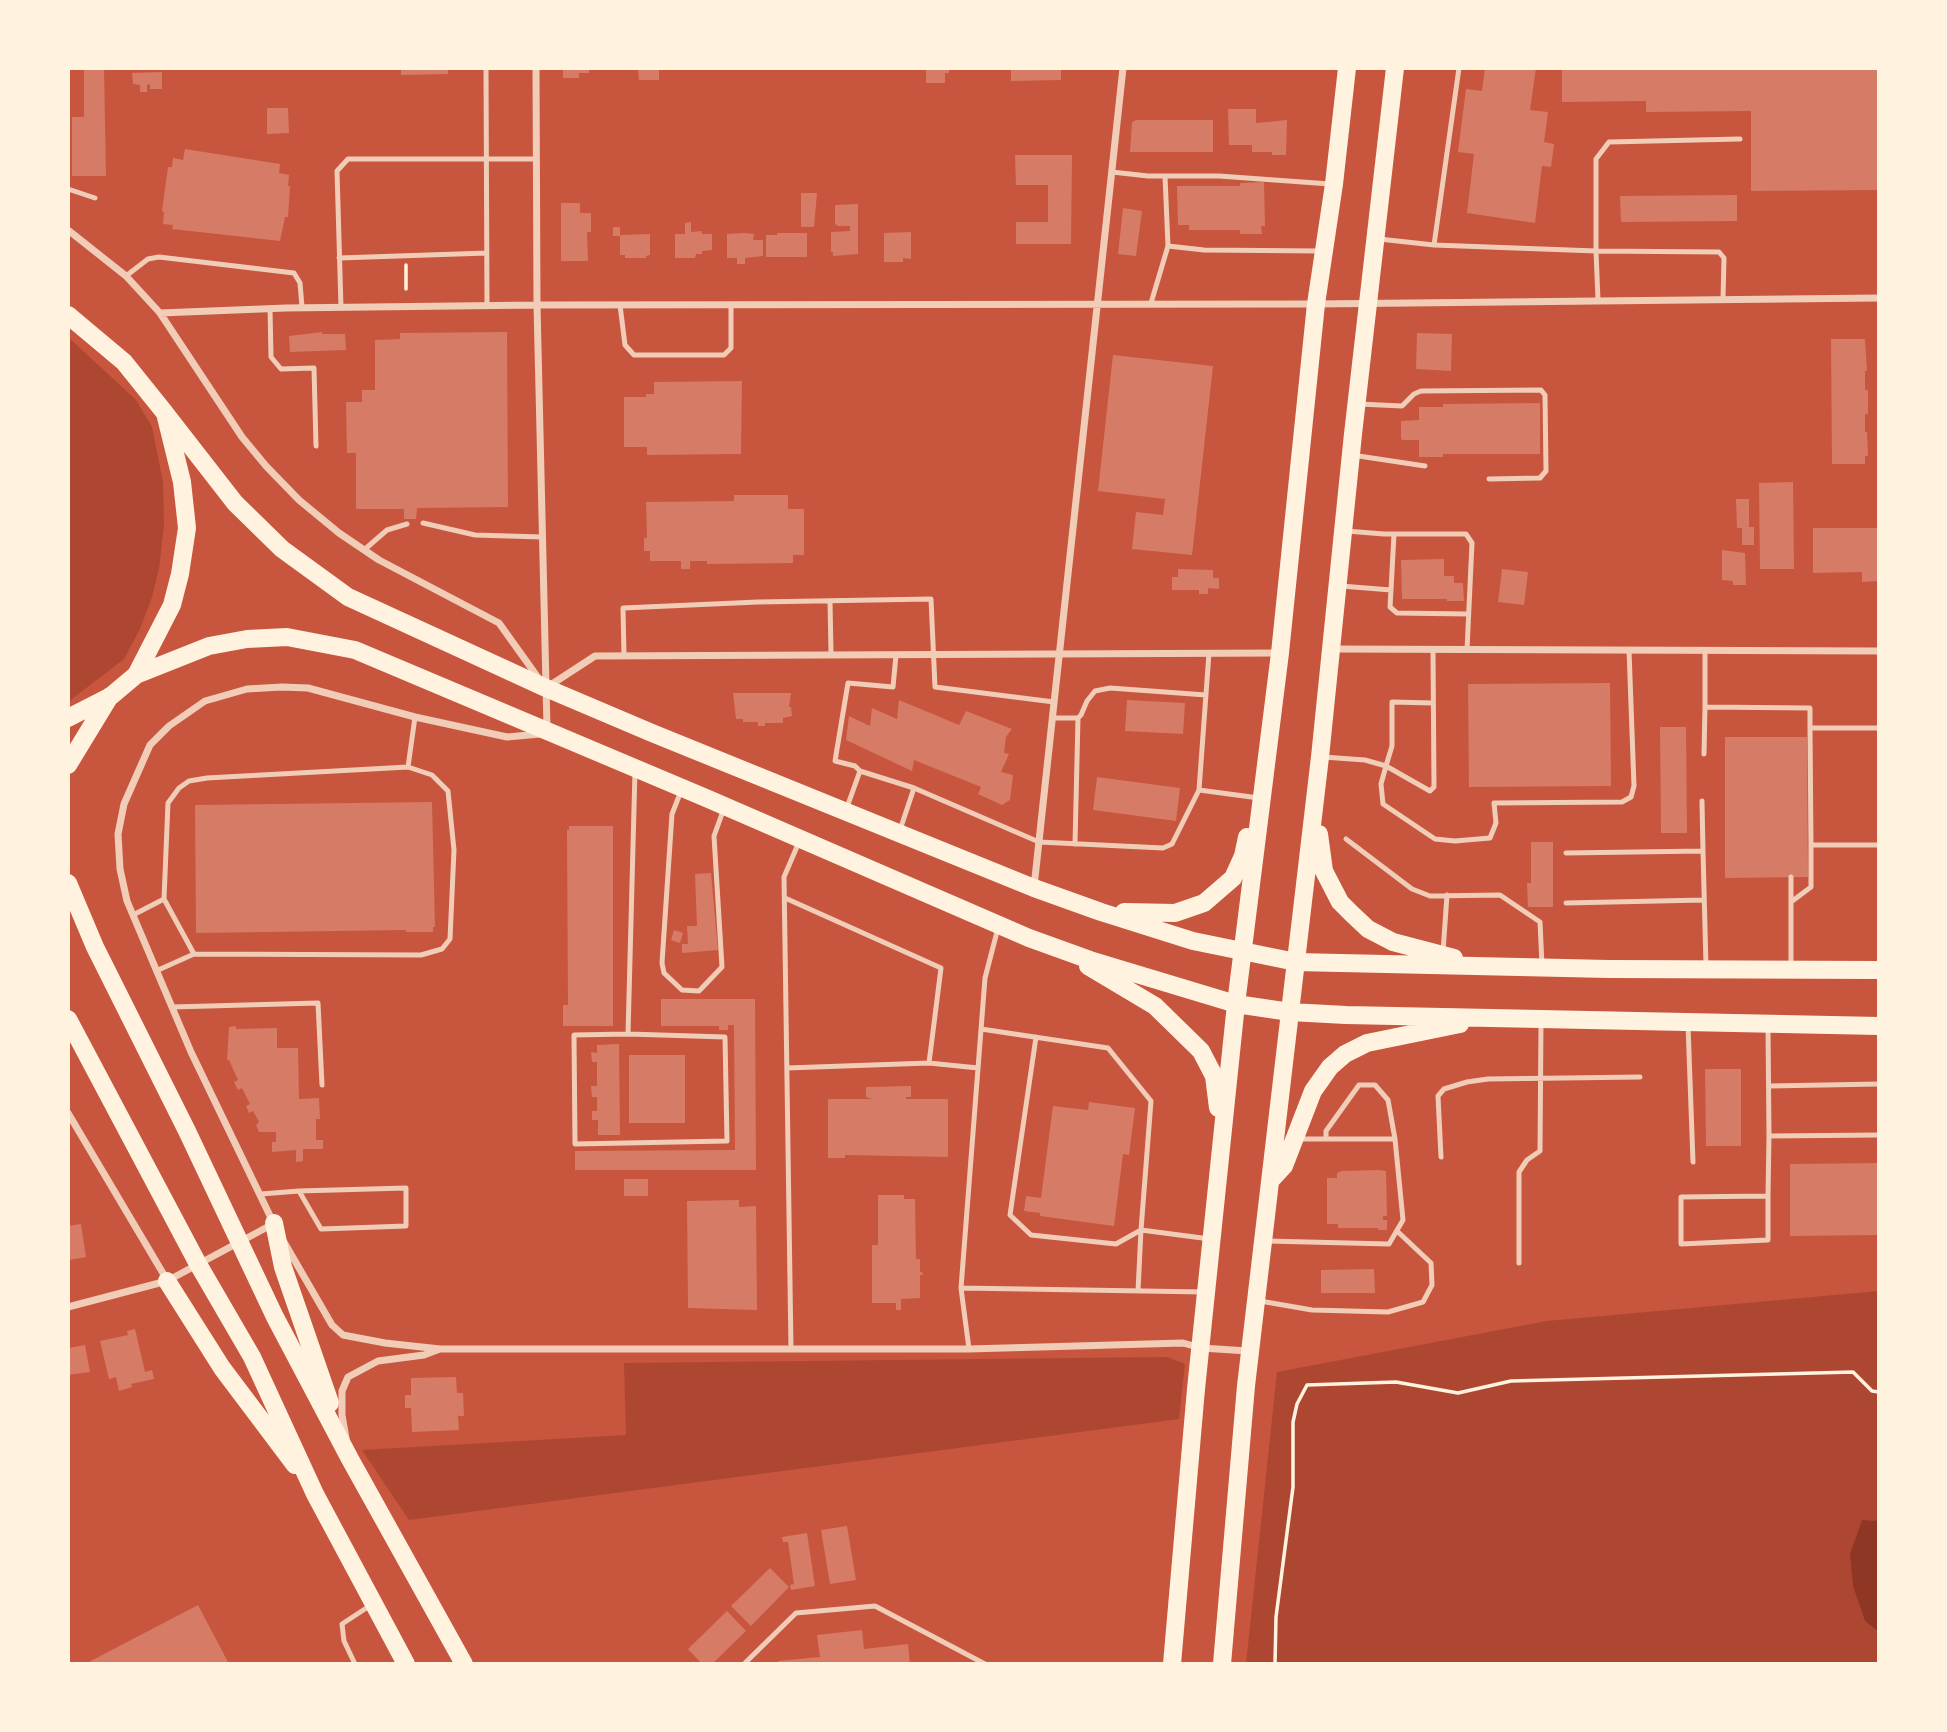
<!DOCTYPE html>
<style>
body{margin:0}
#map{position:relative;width:1947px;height:1732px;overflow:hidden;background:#c8553d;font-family:"Exo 2",sans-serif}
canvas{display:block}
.frame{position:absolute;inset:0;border:70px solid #fff3e0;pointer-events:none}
</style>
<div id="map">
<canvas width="1947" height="1732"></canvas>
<div class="frame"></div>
</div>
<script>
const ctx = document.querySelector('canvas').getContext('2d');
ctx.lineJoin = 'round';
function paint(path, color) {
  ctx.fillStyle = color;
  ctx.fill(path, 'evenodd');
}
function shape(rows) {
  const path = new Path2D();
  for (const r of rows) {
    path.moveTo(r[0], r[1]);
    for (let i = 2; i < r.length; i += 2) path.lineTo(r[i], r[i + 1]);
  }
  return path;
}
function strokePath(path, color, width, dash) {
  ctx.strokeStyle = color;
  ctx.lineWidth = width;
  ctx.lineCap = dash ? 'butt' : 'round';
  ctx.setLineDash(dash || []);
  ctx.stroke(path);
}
paint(shape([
 [68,337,136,400,152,427,163,482,164,525,159,569,152,597,140,629,124,659,68,702],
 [1879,1291,1879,1664,1246,1664,1277,1372,1547,1321],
 [1167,1357,1185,1364,1179,1419,409,1520,362,1450,626,1435,624,1363]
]), '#ae4732');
paint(shape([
 [1879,1517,1879,1632,1865,1621,1853,1586,1850,1554,1862,1520,1875,1521]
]), '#8f3625');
paint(shape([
 [84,68,104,68,106,176,72,176,72,117,84,117],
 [401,68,448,68,448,74,401,75],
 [563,68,589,68,589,73,579,73,579,78,563,78],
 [638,68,659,68,659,80,639,80],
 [926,68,949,68,949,73,945,73,945,83,926,83],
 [1011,68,1061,68,1061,80,1011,81],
 [1485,68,1536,68,1530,110,1548,112,1544,142,1554,144,1551,167,1542,166,1535,223,1467,213,1474,154,1458,152,1466,89,1482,91],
 [1562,68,1879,68,1879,190,1751,191,1751,111,1646,112,1646,101,1562,102],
 [162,72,162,89,150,89,150,84,147,85,147,92,140,92,140,85,133,84,132,73],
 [267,108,288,108,289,133,267,134],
 [1228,109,1256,109,1256,123,1287,120,1286,155,1272,155,1272,152,1252,152,1252,145,1229,145],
 [1136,120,1213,120,1213,152,1130,152,1132,122],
 [185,149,280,164,279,173,289,175,288,186,290,186,288,217,285,217,280,241,172,229,173,225,163,224,164,212,162,211,168,167,172,167,173,158,183,160],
 [1015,155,1072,155,1071,244,1016,244,1016,222,1048,222,1048,185,1016,185],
 [1264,182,1265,226,1261,226,1262,234,1240,234,1240,230,1189,230,1189,225,1178,225,1177,186,1240,186,1240,183],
 [801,193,817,193,814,227,801,227],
 [1737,195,1737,221,1621,222,1620,196],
 [561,203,580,203,580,213,591,213,591,232,587,232,588,261,561,261],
 [858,204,858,254,833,256,833,252,831,252,831,232,850,231,850,226,838,226,835,224,835,205],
 [1123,208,1142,211,1136,256,1118,254],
 [691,222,691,232,702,231,702,234,712,234,712,250,702,251,702,254,696,254,695,258,675,258,675,234,685,234,685,223],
 [613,227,620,227,620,235,650,234,650,255,646,256,646,258,625,258,625,255,620,255,620,236,613,236],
 [911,232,911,259,903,258,903,262,884,262,884,233],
 [744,233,754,234,753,240,763,240,763,256,745,258,745,264,737,264,737,258,727,258,727,234],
 [777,233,807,233,807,257,766,257,766,235,777,235],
 [322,332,322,334,345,334,346,350,290,352,289,336],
 [507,332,508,507,417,508,416,519,404,519,404,509,356,509,356,453,347,453,346,402,362,402,362,390,375,390,375,340,400,339,400,333],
 [1417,333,1452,334,1451,371,1416,369],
 [1831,339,1865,339,1867,371,1865,371,1865,390,1868,390,1868,414,1865,414,1865,432,1867,432,1868,456,1865,456,1865,464,1832,464],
 [1113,355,1213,366,1192,555,1132,549,1136,512,1163,515,1165,499,1098,491],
 [742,381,741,454,647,455,647,447,624,447,624,397,646,397,646,394,654,394,654,382],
 [1540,403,1540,454,1443,454,1443,457,1419,457,1419,440,1402,440,1401,438,1401,421,1419,420,1419,407,1443,407,1443,404],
 [1793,482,1794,569,1760,569,1759,483],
 [734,495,788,495,788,509,804,509,804,555,793,555,793,563,707,564,707,561,690,561,690,569,681,569,681,561,650,561,650,551,644,551,644,538,647,538,646,502,734,501],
 [1736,499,1749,499,1749,527,1754,527,1754,545,1742,545,1742,528,1737,528],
 [1813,528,1879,528,1879,581,1862,582,1862,572,1813,573],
 [1722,550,1745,553,1746,585,1733,585,1733,581,1722,580],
 [1444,559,1444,576,1454,576,1454,583,1463,583,1464,601,1447,601,1447,599,1402,599,1401,560],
 [1178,569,1213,570,1213,578,1219,578,1219,589,1208,588,1208,594,1199,594,1199,590,1172,590,1172,577,1178,577],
 [1502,569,1528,572,1524,605,1498,602],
 [1610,683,1611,786,1469,787,1468,684],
 [733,693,791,693,789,707,791,707,792,716,783,718,783,723,765,723,765,726,758,726,758,722,743,722,743,719,736,719],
 [899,700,959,725,966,711,1012,729,1006,737,1004,753,1009,754,1001,772,1013,775,1010,800,1002,805,978,794,981,787,914,760,912,771,846,740,849,716,870,726,872,708,897,719],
 [1127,700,1185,703,1183,734,1125,731],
 [1660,727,1686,727,1687,833,1661,833],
 [1725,737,1807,737,1808,877,1725,878],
 [1097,777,1180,788,1176,821,1093,810],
 [432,802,435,927,433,927,433,932,406,932,406,930,196,933,195,805],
 [569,826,613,826,613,1026,563,1026,563,1005,568,1005,567,830,569,830],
 [1531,842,1553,842,1553,907,1528,907,1527,883,1531,883],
 [711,873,718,950,682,953,682,944,688,944,687,926,697,926,695,874],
 [674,930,683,933,680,943,671,940],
 [661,999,755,999,756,1170,575,1170,575,1151,735,1150,734,1025,728,1025,728,1030,719,1030,719,1026,661,1026],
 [236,1026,236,1029,277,1028,277,1048,298,1048,299,1099,319,1098,320,1119,316,1119,316,1140,323,1140,323,1149,303,1149,303,1161,296,1162,296,1150,272,1152,272,1142,276,1142,276,1132,259,1132,256,1125,259,1122,253,1111,249,1113,246,1106,250,1104,242,1088,238,1090,234,1082,238,1080,229,1060,227,1060,229,1027],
 [619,1044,620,1135,598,1135,598,1120,592,1120,592,1111,597,1111,597,1097,592,1097,591,1086,597,1086,597,1062,592,1062,591,1052,597,1053,597,1045],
 [629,1055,685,1055,685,1123,629,1123],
 [1705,1069,1741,1069,1741,1146,1706,1146],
 [911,1086,911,1097,906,1097,906,1099,948,1099,948,1157,845,1155,845,1158,828,1158,828,1099,872,1099,866,1097,866,1087],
 [1089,1102,1135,1108,1129,1155,1123,1154,1114,1226,1040,1216,1040,1213,1024,1211,1026,1196,1041,1198,1053,1106,1088,1110],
 [1879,1163,1879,1235,1790,1236,1790,1164],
 [1379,1170,1386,1171,1387,1216,1383,1216,1383,1220,1387,1220,1387,1230,1378,1230,1378,1228,1338,1228,1338,1224,1327,1224,1327,1178,1337,1178,1337,1173,1342,1171],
 [624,1179,648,1179,648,1196,624,1196],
 [878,1195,904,1195,904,1199,915,1199,916,1259,920,1259,920,1272,922,1272,923,1275,920,1275,920,1298,901,1299,901,1310,896,1310,896,1303,872,1303,872,1245,878,1245],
 [739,1200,739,1207,756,1206,757,1310,688,1308,687,1201],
 [81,1224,86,1257,69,1260,68,1226],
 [1374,1269,1375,1293,1321,1293,1321,1270],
 [135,1329,145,1372,152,1370,154,1379,131,1384,132,1387,119,1391,116,1377,109,1379,100,1341,128,1335,127,1331],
 [85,1345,90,1372,68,1375,69,1348],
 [456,1377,457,1393,463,1393,464,1416,458,1416,459,1430,412,1432,411,1408,405,1408,405,1395,411,1395,411,1378],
 [847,1526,856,1580,830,1584,821,1530],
 [807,1533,815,1586,791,1590,790,1585,794,1584,788,1542,783,1542,782,1537],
 [770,1568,789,1587,751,1626,731,1606],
 [198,1605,229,1664,85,1664],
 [727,1611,746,1631,712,1664,702,1664,688,1649],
 [862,1630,864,1649,908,1644,910,1664,778,1664,778,1661,820,1657,817,1635]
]), '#d67c66');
strokePath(shape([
 [406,265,406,289],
 [1275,1664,1276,1617,1293,1487,1293,1422,1297,1404,1307,1385,1396,1382,1458,1393,1511,1381,1853,1372,1872,1391,1879,1392]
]), '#fff3e0', 3.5);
strokePath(shape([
 [486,68,487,306],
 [1112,172,1148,176,1219,176,1330,184],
 [1165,176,1168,246,1204,250,1319,251],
 [68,189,95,198],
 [1379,239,1434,245,1459,68],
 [1434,245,1596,251,1598,300],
 [339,258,487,253],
 [126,276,148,259,159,257,294,273,300,283,302,307],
 [1723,299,1724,258,1719,252,1596,251,1596,159,1609,142,1740,139],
 [1151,303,1168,246],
 [620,305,625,345,634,355,724,355,731,348,731,305],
 [341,307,337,171,348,159,536,159],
 [270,308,271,357,281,369,314,368,316,446],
 [1359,404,1402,406,1414,394,1421,391,1541,390,1545,395,1546,471,1540,478,1489,479],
 [1352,455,1425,466],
 [423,523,475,535,542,537],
 [1346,531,1384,534,1466,534,1472,543,1467,650],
 [364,550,387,530,407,524],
 [1341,586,1391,590,1394,534],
 [1391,590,1390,607,1397,613,1468,614],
 [830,601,831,653],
 [1433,650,1434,787,1430,791,1386,766,1392,746,1392,702,1433,703],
 [1705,650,1705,707,1810,708,1810,728],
 [624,656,623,608,758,602,931,599,935,687,1054,702],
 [1052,718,1078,718,1081,715,1087,701,1095,691,1110,688,1206,695],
 [1704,754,1705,707],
 [1323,757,1365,760,1386,766,1381,784,1383,804,1435,839,1455,841,1490,838,1496,823,1494,803,1622,802,1631,797,1634,786,1629,650],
 [860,771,914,788],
 [1199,790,1209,653],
 [681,791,672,814,662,963,664,973,682,990,699,991,722,967,714,836,723,811],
 [1702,801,1703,851],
 [846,810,860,771,855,766,835,761,848,683,893,687,896,655],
 [900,830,914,788,1039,842,1163,848,1172,844,1199,790,1259,798],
 [1346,839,1412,889,1430,896,1500,895,1540,922,1542,965],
 [1075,844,1078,718],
 [1811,845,1810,728,1879,728],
 [1566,853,1703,851,1706,966],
 [1791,877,1791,902],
 [785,898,941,968,929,1063,787,1068],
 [164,899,194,954],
 [1566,903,1704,900],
 [133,915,164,899,168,803,179,788,189,781,207,778,408,767,415,717],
 [1443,952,1447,895],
 [1791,967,1791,902,1811,887,1811,845,1879,845],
 [156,971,194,954,421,955,442,949,450,939,454,850,448,791,432,775,408,767],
 [172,1007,318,1003,322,1085],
 [1688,1025,1693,1162],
 [1768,1027,1769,1136,1879,1135],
 [981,1029,1108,1048,1151,1101,1141,1230,1210,1239],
 [628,1034,725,1037,727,1141,575,1144,574,1035,628,1034,635,771],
 [1036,1037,1010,1215,1031,1235,1116,1244,1141,1230],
 [929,1063,978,1068],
 [1769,1086,1879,1084],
 [1326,1139,1326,1131,1359,1085,1375,1085,1388,1100,1395,1139],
 [1441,1157,1438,1096,1444,1089,1467,1082,1488,1079,1640,1077],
 [261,1194,299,1191,406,1188,406,1226,321,1229,299,1191],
 [1768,1196,1768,1240,1681,1244,1681,1197,1768,1196,1769,1136],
 [1267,1241,1389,1244,1403,1220,1395,1139,1297,1139],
 [1519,1263,1519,1172,1527,1160,1540,1151,1541,1022],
 [961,1288,1204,1292],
 [1138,1291,1141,1230],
 [1260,1301,1312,1310,1388,1312,1423,1302,1432,1285,1431,1263,1397,1231],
 [791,1349,784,877,799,842],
 [969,1349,961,1288,985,978,998,928],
 [355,1664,344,1641,342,1624,371,1605],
 [744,1664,796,1613,875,1606,985,1664]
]), '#f1ccb7', 5);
strokePath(shape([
 [536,68,537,305,547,728],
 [68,230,126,276,160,313,242,437,266,466,299,500,339,533,379,560,499,623,539,679],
 [160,313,286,308,537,305,1316,304,1879,298],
 [1333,649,1879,651],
 [549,686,595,656,1280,653],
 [1034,887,1123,68],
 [68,1113,167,1280],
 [273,1222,191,1052,127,901,120,869,118,834,124,804,150,745,169,726,205,701,247,689,282,687,308,688,415,717,507,737,540,734],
 [284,1242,332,1325,343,1335,385,1343,440,1349],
 [68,1307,167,1281,273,1224],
 [346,1438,342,1415,342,1391,348,1377,378,1361,424,1355,440,1349,969,1349,1183,1343,1201,1348,1248,1351]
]), '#f1ccb7', 7);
strokePath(shape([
 [68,315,124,362,165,413,182,482,187,528,180,574,172,605,136,675,111,696,68,718],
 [165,413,235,503,282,549,348,597,546,688,652,733,1034,888,1101,912,1193,941,1296,962,1609,969,1879,970],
 [136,675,209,646,247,639,287,637,355,650,706,798,1029,938,1090,960,1236,1004,1290,1012,1346,1015,1879,1026],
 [68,765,110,696],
 [1319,834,1324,871,1340,902,1352,914,1368,929,1393,942,1454,958],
 [68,883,95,947,187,1131,275,1317,350,1459,464,1664],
 [1124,912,1175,913,1204,903,1233,878,1243,856,1247,837],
 [1088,966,1155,1006,1201,1051,1214,1076,1218,1108],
 [68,1019,198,1264,252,1357,315,1494,406,1664],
 [1271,1180,1284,1166,1313,1091,1330,1067,1345,1054,1367,1043,1460,1024],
 [274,1223,283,1267,330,1403],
 [167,1281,222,1368,295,1465],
 [1172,1664,1196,1389,1236,1004,1280,653,1316,304,1334,184,1347,68],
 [1222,1664,1246,1386,1320,757,1353,434,1395,68]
]), '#fff3e0', 18);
</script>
